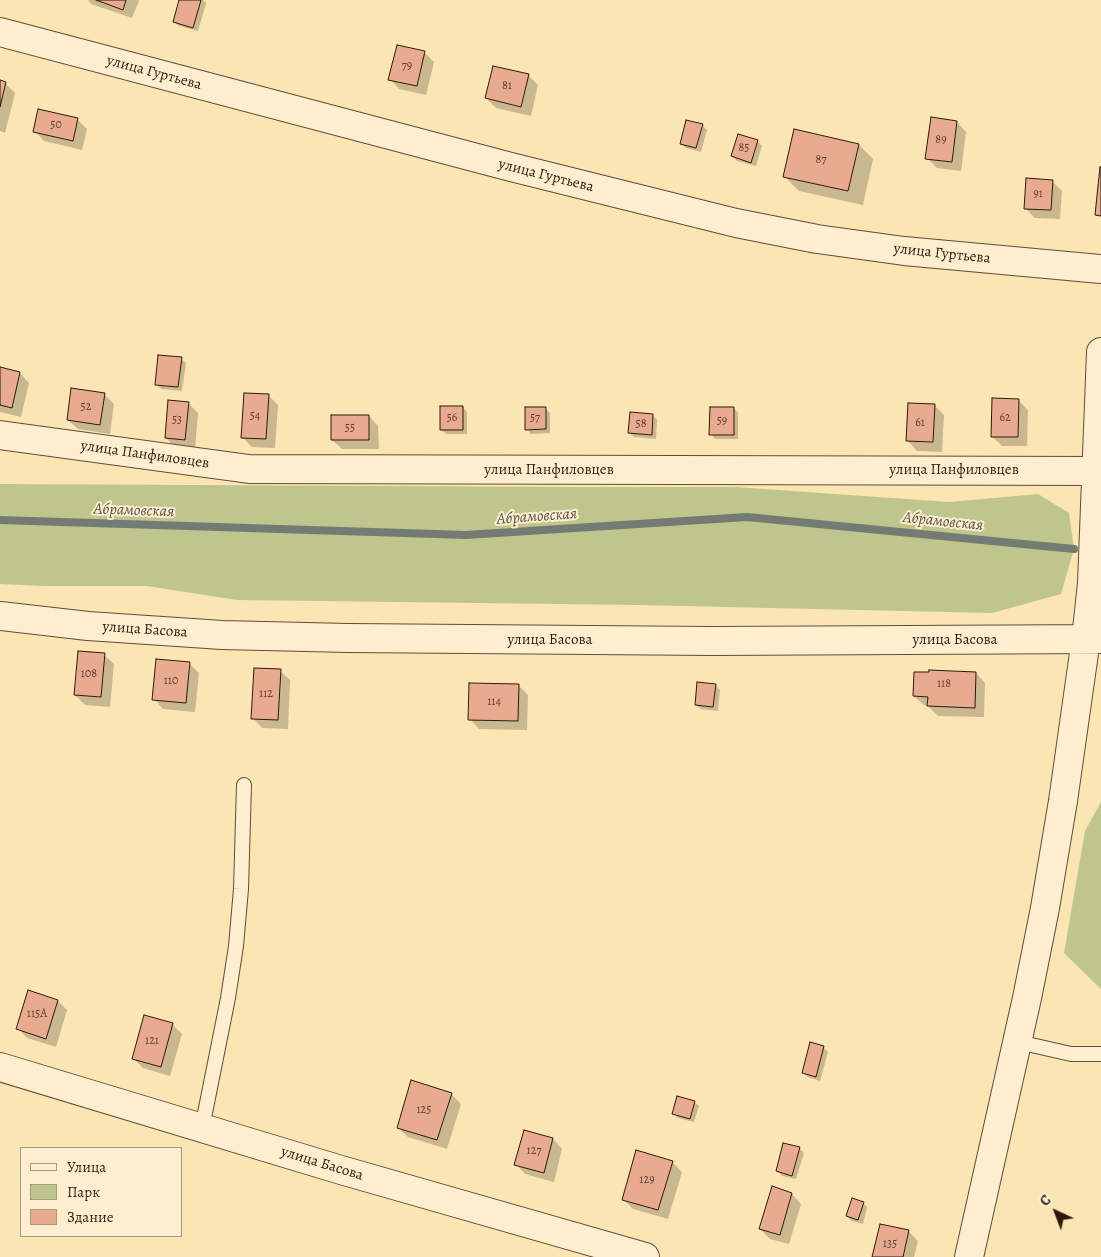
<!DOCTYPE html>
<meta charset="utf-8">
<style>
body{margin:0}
#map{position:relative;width:1101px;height:1257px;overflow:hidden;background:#fbe5b3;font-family:Alegreya,serif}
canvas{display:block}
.legend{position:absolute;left:20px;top:1147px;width:162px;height:90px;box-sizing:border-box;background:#fceece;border:1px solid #aa9982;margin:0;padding:6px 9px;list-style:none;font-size:15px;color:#2e190f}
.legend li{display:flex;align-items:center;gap:10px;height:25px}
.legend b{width:25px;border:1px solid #aa9982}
.north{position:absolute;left:1031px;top:1187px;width:50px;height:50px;-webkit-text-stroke:4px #fceece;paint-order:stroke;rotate:317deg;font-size:14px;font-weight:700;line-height:20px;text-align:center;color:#2e190f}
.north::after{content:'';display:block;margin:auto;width:18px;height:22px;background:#2e190f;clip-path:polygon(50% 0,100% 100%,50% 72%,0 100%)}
</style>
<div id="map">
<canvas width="1101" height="1257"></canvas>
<ul class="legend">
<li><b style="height:6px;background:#fceece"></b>Улица</li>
<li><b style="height:14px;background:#bec58d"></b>Парк</li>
<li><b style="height:14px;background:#e8ab90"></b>Здание</li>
</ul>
<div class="north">С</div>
</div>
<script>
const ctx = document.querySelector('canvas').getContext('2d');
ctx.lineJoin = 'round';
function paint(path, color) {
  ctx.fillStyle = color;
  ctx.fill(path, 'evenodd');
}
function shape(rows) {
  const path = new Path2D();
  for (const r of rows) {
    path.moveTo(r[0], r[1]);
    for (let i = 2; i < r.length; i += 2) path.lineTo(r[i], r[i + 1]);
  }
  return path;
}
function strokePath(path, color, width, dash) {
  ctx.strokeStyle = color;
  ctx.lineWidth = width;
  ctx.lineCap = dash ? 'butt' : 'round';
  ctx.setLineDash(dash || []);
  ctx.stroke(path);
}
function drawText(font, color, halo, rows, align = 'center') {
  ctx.font = font + ' Alegreya,serif';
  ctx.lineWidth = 4;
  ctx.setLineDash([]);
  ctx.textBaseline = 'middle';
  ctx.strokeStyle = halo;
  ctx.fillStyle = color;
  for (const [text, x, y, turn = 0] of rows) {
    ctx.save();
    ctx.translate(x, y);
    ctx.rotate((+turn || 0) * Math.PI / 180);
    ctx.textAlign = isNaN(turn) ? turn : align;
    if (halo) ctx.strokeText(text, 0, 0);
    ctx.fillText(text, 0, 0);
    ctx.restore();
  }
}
paint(shape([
 [0,484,565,487,735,487,949,502,1038,494,1069,513,1074,549,1061,594,992,613,639,605,237,600,147,586,45,586,0,584],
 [1101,802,1101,989,1064,953,1085,831]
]), '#bec58d');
paint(shape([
 [88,0,138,0,139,1,132,18,91,4],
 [180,0,203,0,206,3,198,31,179,26,174,22],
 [398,46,425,53,434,62,426,95,399,89,390,79],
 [528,75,538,85,531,116,496,108,486,98],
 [0,82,5,83,15,93,5,133,0,131],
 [77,119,87,129,82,150,44,141,35,131],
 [957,122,966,132,961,171,937,168,927,158],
 [702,125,707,130,701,152,686,148,681,143],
 [757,141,762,146,756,166,737,161,732,156],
 [859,145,873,159,863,205,799,191,784,176],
 [1052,181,1062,191,1060,219,1035,218,1025,208],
 [181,359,186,363,182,391,161,389,157,384],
 [0,368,20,373,29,383,21,417,0,412],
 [104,394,114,404,110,434,78,429,68,420],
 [268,395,278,405,275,448,252,447,242,437],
 [1018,400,1028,410,1027,446,1002,446,992,436],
 [188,403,198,413,195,449,176,448,166,438],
 [934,405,944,415,942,452,917,451,908,441],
 [463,407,467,412,467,434,446,434,441,429],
 [545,408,550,413,550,433,531,434,527,429],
 [734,408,738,413,738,439,715,439,711,434],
 [653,415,657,420,656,439,634,437,629,433],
 [369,416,378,426,379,449,342,449,332,440],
 [104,655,114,664,110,707,85,705,75,695],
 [189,663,199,673,195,712,163,709,154,699],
 [280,671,290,680,288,729,262,728,253,718],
 [976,673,985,683,984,717,938,716,928,706,924,705,914,696],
 [518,685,528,695,527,730,479,729,470,719],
 [715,685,720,690,718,711,701,709,696,705],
 [58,1001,67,1010,56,1047,27,1038,17,1028],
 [172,1024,182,1034,170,1076,143,1068,133,1058],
 [823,1047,828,1052,820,1081,808,1077,803,1073],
 [451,1094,461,1104,447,1149,408,1137,398,1128],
 [694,1102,699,1106,694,1122,678,1118,674,1113],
 [524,1132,553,1139,562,1149,554,1182,525,1174,516,1164],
 [799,1148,804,1153,796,1179,782,1176,777,1171],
 [672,1162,682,1172,668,1219,633,1209,623,1199],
 [772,1188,792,1194,801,1204,789,1244,770,1239,760,1229],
 [863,1203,867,1207,863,1224,852,1221,847,1216],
 [908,1231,918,1241,914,1257,874,1257]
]), '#0003');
strokePath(shape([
 [0,520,466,535,747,517,1074,549]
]), '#747b74', 8);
const building = shape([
 [96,0,126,0,123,10,96,0],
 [179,0,201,0,193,28,173,22,179,0],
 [397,45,425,51,417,86,388,80,397,45],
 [493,66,529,74,521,107,485,98,493,66],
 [0,80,6,82,0,107,0,80],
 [38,109,78,118,73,141,33,132,38,109],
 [931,117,957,121,952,162,925,159,931,117],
 [686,120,703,124,696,148,680,144,686,120],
 [794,129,859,144,848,191,783,177,794,129],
 [738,134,758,140,751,163,731,156,738,134],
 [1100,167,1101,167,1101,216,1095,215,1100,167],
 [1026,178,1053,180,1051,210,1024,209,1026,178],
 [158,355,182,357,178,387,155,385,158,355],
 [0,367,20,372,12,408,0,405,0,367],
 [71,388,105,393,100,425,67,420,71,388],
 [244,393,269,394,266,439,241,438,244,393],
 [992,398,1019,399,1018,437,991,437,992,398],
 [168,400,189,402,185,440,165,438,168,400],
 [908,403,935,404,933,442,906,441,908,403],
 [440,406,463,406,463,430,440,430,440,406],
 [525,407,546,407,546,429,525,430,525,407],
 [710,407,734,407,734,435,709,435,710,407],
 [630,412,653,414,652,435,628,433,630,412],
 [331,415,369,415,369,440,331,440,331,415],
 [78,651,105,653,101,697,74,695,78,651],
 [156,659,190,662,186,703,152,700,156,659],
 [254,668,281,669,278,720,251,719,254,668],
 [929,670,976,672,975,708,927,706,928,697,913,696,914,672,929,672,929,670],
 [697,682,716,684,713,707,695,705,697,682],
 [469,683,519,684,518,721,468,720,469,683],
 [28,990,58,1000,46,1039,16,1029,28,990],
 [144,1015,173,1023,161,1067,132,1059,144,1015],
 [810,1042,824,1046,816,1077,802,1073,810,1042],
 [411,1080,452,1093,437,1140,397,1128,411,1080],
 [677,1096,695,1101,690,1119,672,1114,677,1096],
 [524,1130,553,1138,544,1173,514,1165,524,1130],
 [783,1143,800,1147,792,1176,776,1171,783,1143],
 [636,1150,673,1161,658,1210,622,1200,636,1150],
 [772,1186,792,1193,780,1235,759,1229,772,1186],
 [852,1198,864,1202,858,1220,846,1216,852,1198],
 [880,1224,909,1230,903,1257,872,1257,880,1224]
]);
paint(building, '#e8ab90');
strokePath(building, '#2e190f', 1);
const lane = shape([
 [1018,1042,1071,1054,1101,1054],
 [202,1128,228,998,236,946,241,889,244,785]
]);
const street = shape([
 [0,32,511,167,736,223,817,239,904,251,1101,269],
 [0,435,249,469,1101,471],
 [0,616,88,626,222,635,348,638,712,641,1101,639],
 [0,1067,341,1170,645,1257],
 [969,1257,1027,998,1045,908,1063,801,1086,639,1092,583,1101,352]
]);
strokePath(lane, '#614c38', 16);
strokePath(street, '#614c38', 30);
strokePath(lane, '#fceece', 14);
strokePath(street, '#fceece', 28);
drawText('12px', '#5c3e2f', null, [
 ["79",407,66],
 ["81",507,86],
 ["50",56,125],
 ["89",941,140],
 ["85",744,148],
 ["87",821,160],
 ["91",1038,194],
 ["52",86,407],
 ["54",255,416],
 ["56",452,418],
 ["57",535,418],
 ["62",1005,418],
 ["53",177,420],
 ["59",722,421],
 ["61",920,423],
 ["58",641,424],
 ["55",350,428],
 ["108",89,674],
 ["110",171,681],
 ["118",944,684],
 ["112",266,694],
 ["114",494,702],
 ["115А",37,1014],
 ["121",152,1041],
 ["125",424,1110],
 ["127",534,1151],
 ["129",647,1180],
 ["135",890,1244]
]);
drawText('15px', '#2e190f', '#fceece', [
 ["улица Гуртьева",154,73,15],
 ["улица Гуртьева",546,176,14],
 ["улица Гуртьева",942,254,6],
 ["улица Панфиловцев",145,455,8],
 ["улица Панфиловцев",549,470],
 ["улица Панфиловцев",954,470],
 ["улица Басова",145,630,4],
 ["улица Басова",550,640],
 ["улица Басова",955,640],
 ["улица Басова",322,1164,17]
]);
drawText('italic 16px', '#57524a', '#fceece', [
 ["Абрамовская",134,511,2],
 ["Абрамовская",537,517,-4],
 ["Абрамовская",943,522,6]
]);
</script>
